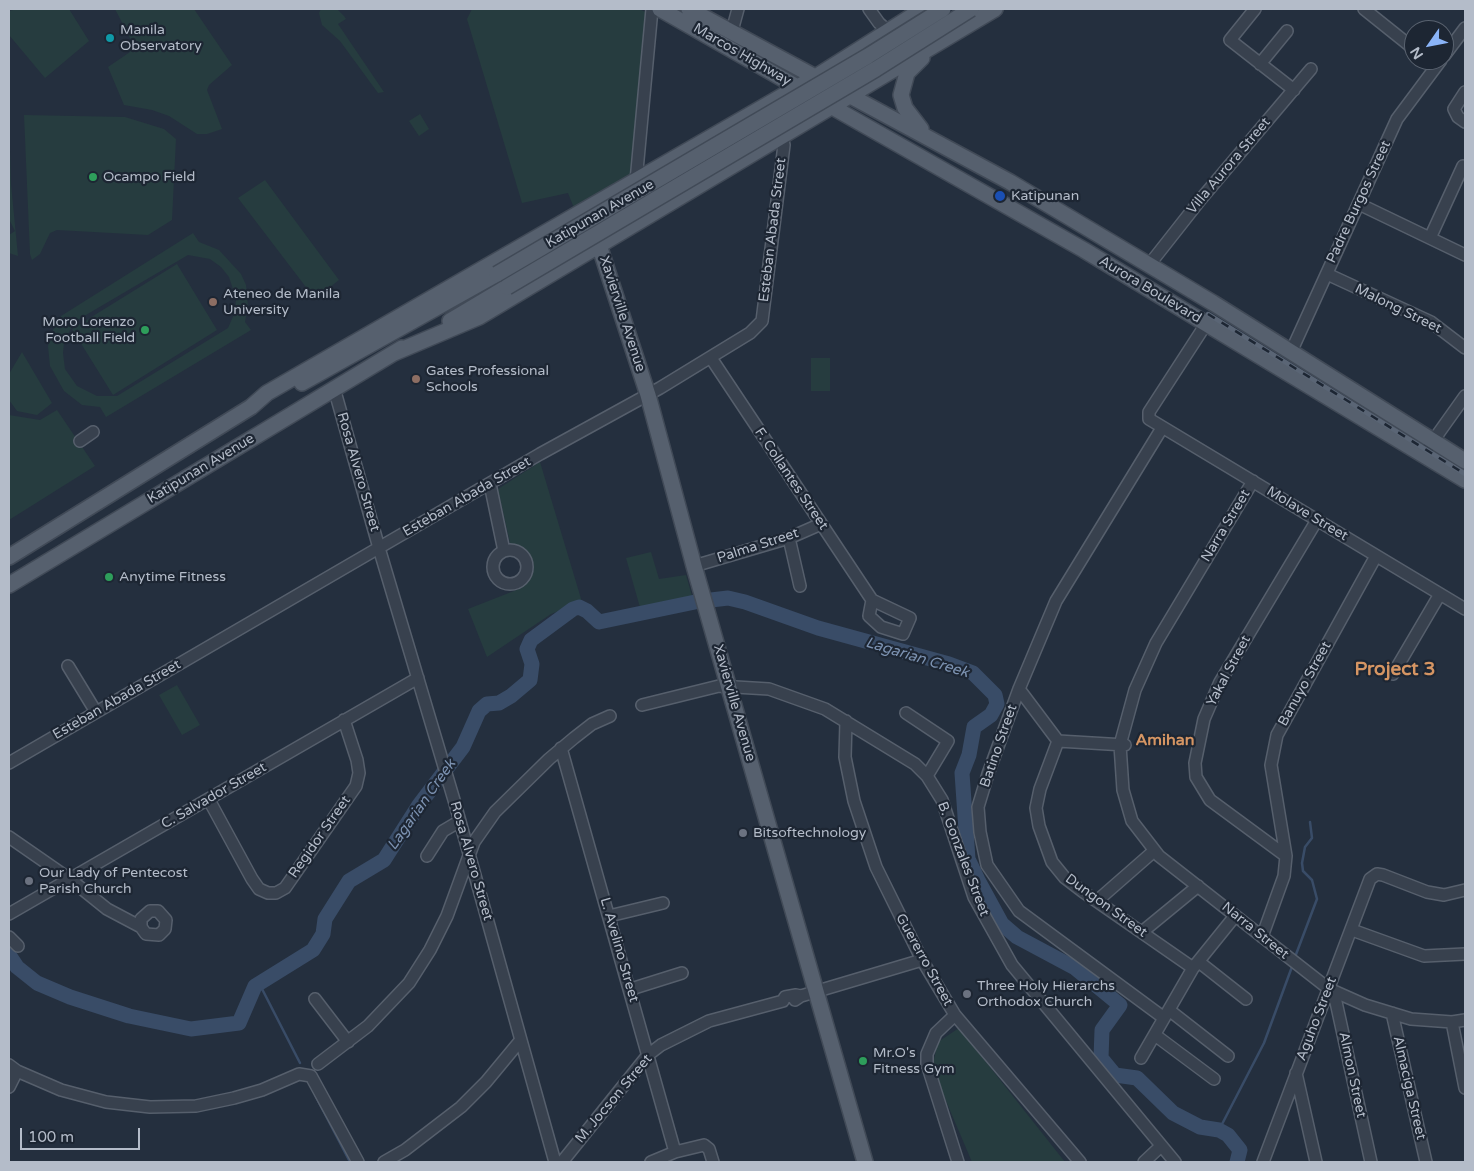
<!DOCTYPE html>
<style>
body{margin:0}
#map{position:relative;width:1474px;height:1171px;overflow:hidden;background:#242f3e;font-family:"Varela Round",sans-serif}
canvas{display:block}
.frame{position:absolute;inset:0;border:10px solid #b4bcc9;pointer-events:none}
.north{position:absolute;left:1404px;top:20px;width:50px;height:50px;box-sizing:border-box;background:#1d2633;border:1px solid #59626f;border-radius:50%;rotate:237deg;font-size:14px;font-weight:700;line-height:20px;text-align:center;color:#b4bcc9}
.north::after{content:'';display:block;margin:auto;width:18px;height:22px;background:#8ab4f8;clip-path:polygon(50% 0,100% 100%,50% 72%,0 100%)}
.scale{position:absolute;left:20px;top:1128px;width:120px;height:22px;box-sizing:border-box;border:2px solid #b4bcc9;border-top:0;padding-left:6px;font-size:15px;line-height:18px;white-space:nowrap;color:#b4bcc9;-webkit-text-stroke:4px #1d2633;paint-order:stroke}
</style>
<div id="map">
<canvas width="1474" height="1171"></canvas>
<div class="frame"></div>
<div class="north">N</div>
<div class="scale">100 m</div>
</div>
<script>
const ctx = document.querySelector('canvas').getContext('2d');
ctx.lineJoin = 'round';
function paint(path, color) {
  ctx.fillStyle = color;
  ctx.fill(path, 'evenodd');
}
function shape(rows) {
  const path = new Path2D();
  for (const r of rows) {
    if (r.length === 3) {
      path.moveTo(r[0] + r[2], r[1]);
      path.arc(r[0], r[1], r[2], 0, 2 * Math.PI);
      continue;
    }
    path.moveTo(r[0], r[1]);
    for (let i = 2; i < r.length; i += 2) path.lineTo(r[i], r[i + 1]);
  }
  return path;
}
function strokePath(path, color, width, dash) {
  ctx.strokeStyle = color;
  ctx.lineWidth = width;
  ctx.lineCap = dash ? 'butt' : 'round';
  ctx.setLineDash(dash || []);
  ctx.stroke(path);
}
function drawText(font, color, halo, rows, align = 'center') {
  ctx.font = font + ' "Varela Round",sans-serif';
  ctx.lineWidth = 4.5;
  ctx.setLineDash([]);
  ctx.textBaseline = 'middle';
  ctx.strokeStyle = halo;
  ctx.fillStyle = color;
  for (const [text, x, y, turn = 0] of rows) {
    ctx.save();
    ctx.translate(x, y);
    ctx.rotate((+turn || 0) * Math.PI / 180);
    ctx.textAlign = isNaN(turn) ? turn : align;
    if (halo) ctx.strokeText(text, 0, 0);
    ctx.fillText(text, 0, 0);
    ctx.restore();
  }
}
paint(shape([
 [16,9,69,9,89,41,45,78,9,35,9,11],
 [115,9,194,9,232,65,209,85,207,90,222,129,207,134,197,134,169,116,152,110,124,105,108,67,130,52,134,46],
 [321,9,337,9,344,16,346,19,338,24,384,92,378,93,340,41,322,25,319,13],
 [472,9,639,9,650,14,633,176,574,208,568,193,522,203,467,19],
 [420,114,429,129,419,136,409,121],
 [24,115,125,117,164,129,176,139,172,220,148,235,57,230,50,233,40,254,32,260,30,254],
 [9,116,11,184,18,256,9,253,9,235,15,231,9,219],
 [265,180,339,280,315,299,238,198],
 [193,233,199,242,219,250,241,274,246,285,248,306,245,322,251,330,106,417,100,407,82,405,64,391,50,366,48,346,53,330,61,316],
 [188,255,210,259,221,267,229,277,236,298,235,312,228,328,117,396,97,396,77,386,65,369,63,353,64,342,74,322],
 [177,264,217,330,113,395,72,329],
 [22,352,52,403,37,415,17,411,9,400,9,374],
 [811,358,830,358,830,391,811,391],
 [57,410,95,466,9,520,9,415,40,420],
 [540,462,582,602,551,614,487,657,468,609,519,589,528,580,530,569,528,557,522,550,510,543,498,489],
 [651,552,659,579,686,575,693,599,641,611,626,558],
 [177,685,200,725,182,735,159,695],
 [959,1028,1065,1162,972,1162,932,1068,938,1042]
]), '#263c3f');
strokePath(shape([
 [1295,957,1317,899,1312,880,1303,871,1302,863,1305,847,1312,838,1310,822],
 [259,983,300,1063],
 [315,1095,350,1162],
 [1219,1130,1264,1043,1293,964]
]), '#394c67', 2.5);
strokePath(shape([
 [711,600,728,598,745,602,818,628,949,664,973,673,995,695,997,704,991,715,974,727,969,755,962,773,968,859,978,880,1002,924,1017,937,1075,968,1120,1005,1102,1030,1101,1058,1115,1075,1137,1078,1173,1113,1200,1127,1219,1130,1228,1135,1240,1150,1237,1162],
 [9,955,17,967,37,983,70,997,129,1016,191,1029,239,1023,255,986,313,950,323,934,325,919,349,881,384,860,419,805,463,747,479,711,487,704,499,703,511,696,530,680,532,664,527,649,531,640,573,609,579,607,587,611,599,622,695,602]
]), '#394c67', 15);
const minor = shape([
 [869,9,879,23,888,31],
 [1255,9,1230,40,1294,90],
 [1364,9,1414,49],
 [732,31,738,9],
 [1444,56,1465,28],
 [1260,64,1287,31],
 [1465,92,1454,109,1458,117,1465,122],
 [636,181,652,9],
 [1359,204,1465,255],
 [1430,238,1463,166],
 [1149,265,1201,199,1311,69],
 [1327,274,1431,322,1465,348],
 [1206,324,1149,412,1149,419,1465,609],
 [1291,352,1397,119,1441,60],
 [711,358,872,600,869,616,881,627,903,634,910,618,872,600],
 [334,388,379,548,454,800,555,1162],
 [1162,428,1056,601,1019,689,988,774,978,807,980,832,987,865,1019,911,1164,1018],
 [80,441,93,432],
 [1428,448,1465,396],
 [1253,481,1156,643,1135,690,1120,745,1123,790,1132,821,1159,856,1329,989,1365,1005,1411,1019,1452,1022,1465,1020],
 [490,484,504,551],
 [789,538,800,586],
 [510,567,17],
 [694,566,789,538,821,524],
 [68,666,96,712],
 [1393,674,1440,594],
 [1019,689,1058,741],
 [642,705,719,686,769,689,825,709,915,764,927,776,942,800,974,897,1012,965,1175,1162],
 [906,713,948,741,927,776],
 [846,721,845,757,854,801,876,867,922,960,955,1015,1080,1162],
 [1058,741,1040,789,1036,808,1039,826,1052,862,1065,878,1082,891,1193,968],
 [1058,741,1125,745],
 [561,748,675,1152],
 [9,763,540,454,660,388,750,333,762,321,784,145,782,137],
 [209,800,252,879,259,889,268,893,276,893,285,888,356,786,359,773,357,760,344,720],
 [9,837,71,880,107,909,141,927,146,934,159,935,165,929,166,920,158,911,150,911,141,919,141,927],
 [427,856,443,831,460,821],
 [1286,856,1210,800,1196,777,1195,763,1204,719,1220,682,1317,520],
 [1098,900,1154,851],
 [9,914,418,678],
 [609,916,663,903],
 [1352,930,1424,956,1465,954],
 [1142,932,1198,886],
 [9,937,18,946],
 [1262,937,1284,876,1286,856,1271,765,1277,735,1376,556],
 [1199,962,1246,999],
 [631,989,682,973],
 [1329,989,1336,1002,1371,1162],
 [315,999,348,1042],
 [795,1000,801,996,922,960],
 [1169,1010,1228,1056],
 [1392,1013,1426,1162],
 [955,1015,936,1033,927,1054,927,1064,958,1162],
 [1452,1022,1465,1088],
 [1155,1035,1214,1079],
 [1141,1058,1193,968,1235,916],
 [318,1064,368,1026,409,983,430,950,447,916,474,842,495,812,549,759,574,738,592,724,610,716],
 [9,1065,17,1071,61,1090,106,1102,150,1107,196,1106,234,1098,262,1090,299,1074,311,1076,358,1162],
 [1296,1073,1316,1162],
 [9,1087,17,1071],
 [384,1162,405,1150,461,1107,486,1082,520,1041],
 [562,1162,648,1055,661,1045,709,1021,783,1001,785,997,796,995,801,996],
 [651,1162,675,1152,704,1145,709,1149,713,1162],
 [1144,1162,1161,1146],
 [1263,1162,1370,879,1377,874,1383,875,1427,892,1444,895,1465,890]
]);
const major = shape([
 [660,9,1084,250,1465,480],
 [689,9,1010,182,1213,303,1465,461],
 [921,129,905,108,901,95,907,73,922,58],
 [599,245,648,395,694,566,865,1162],
 [450,321,507,287],
 [394,353,479,317,995,9],
 [302,383,497,274],
 [9,557,251,407,267,393,817,76,923,9],
 [9,585,402,348]
]);
strokePath(minor, '#565f6c', 14);
strokePath(major, '#414a57', 18);
strokePath(minor, '#38414e', 11);
strokePath(major, '#56606e', 15);
const rail = shape([
 [1208,314,1465,474]
]);
strokePath(rail, '#5a6575', 4.5);
strokePath(rail, '#1d2633', 2.5, [8]);
const majorBridge = shape([
 [497,274,868,56,943,9],
 [507,287,876,69,971,9]
]);
strokePath(majorBridge, '#414a57', 18, []);
strokePath(majorBridge, '#56606e', 15);
for (const [x, y, r, color] of [
 [110,38,5,"#0f9aa8"],
 [93,177,5,"#2e9e5b"],
 [1000,196,6,"#1a4fb4"],
 [213,302,5,"#8d6e63"],
 [145,330,5,"#2e9e5b"],
 [416,379,5,"#8d6e63"],
 [109,577,5,"#2e9e5b"],
 [743,833,5,"#6b7280"],
 [29,881,5,"#6b7280"],
 [967,994,5,"#6b7280"],
 [863,1061,5,"#2e9e5b"]
]) {
  const dot = new Path2D();
  dot.arc(x, y, r, 0, 2 * Math.PI);
  ctx.fillStyle = color;
  ctx.fill(dot);
  strokePath(dot, '#1d2633', 2);
}
drawText('14px', '#b4bcc9', '#1d2633', [
 ["Manila",120,30],
 ["Observatory",120,46],
 ["Ocampo Field",103,177],
 ["Katipunan",1011,196],
 ["Ateneo de Manila",223,294],
 ["University",223,310],
 ["Moro Lorenzo",135,322,"right"],
 ["Football Field",135,338,"right"],
 ["Gates Professional",426,371],
 ["Schools",426,387],
 ["Anytime Fitness",119,577],
 ["Bitsoftechnology",753,833],
 ["Our Lady of Pentecost",39,873],
 ["Parish Church",39,889],
 ["Three Holy Hierarchs",977,986],
 ["Orthodox Church",977,1002],
 ["Mr.O's",873,1053],
 ["Fitness Gym",873,1069]
], 'left');
drawText('14px', '#b4bcc9', '#1d2633', [
 ["Marcos Highway",742,55,30],
 ["Villa Aurora Street",1229,166,-50],
 ["Padre Burgos Street",1359,202,-65],
 ["Katipunan Avenue",600,214,-30],
 ["Esteban Abada Street",773,230,-83],
 ["Aurora Boulevard",1150,290,31],
 ["Malong Street",1398,309,26],
 ["Xavierville Avenue",622,314,72],
 ["Katipunan Avenue",201,469,-31],
 ["Rosa Alvero Street",358,472,74],
 ["F. Collantes Street",791,479,56],
 ["Esteban Abada Street",467,497,-30],
 ["Molave Street",1307,514,31],
 ["Narra Street",1226,526,-59],
 ["Palma Street",758,546,-18],
 ["Yakal Street",1229,671,-62],
 ["Banuyo Street",1305,684,-61],
 ["Esteban Abada Street",117,700,-30],
 ["Xavierville Avenue",734,703,74],
 ["Batino Street",999,746,-71],
 ["C. Salvador Street",214,796,-30],
 ["Regidor Street",320,837,-55],
 ["B. Gonzales Street",963,859,69],
 ["Rosa Alvero Street",471,861,74],
 ["Dungon Street",1106,906,36],
 ["Narra Street",1255,931,39],
 ["L. Avelino Street",619,950,74],
 ["Guererro Street",924,960,61],
 ["Aguho Street",1317,1019,-69],
 ["Almon Street",1352,1075,78],
 ["Almaciga Street",1409,1088,77],
 ["M. Jocson Street",614,1099,-50]
]);
drawText('italic 15px', '#7c92b1', '#1d2633', [
 ["Lagarian Creek",917,658,17],
 ["Lagarian Creek",422,805,-55]
]);
drawText('bold 16px', '#d59563', '#1d2633', [
 ["Amihan",1165,741]
]);
drawText('bold 19px', '#d59563', '#1d2633', [
 ["Project 3",1395,670]
]);
</script>
